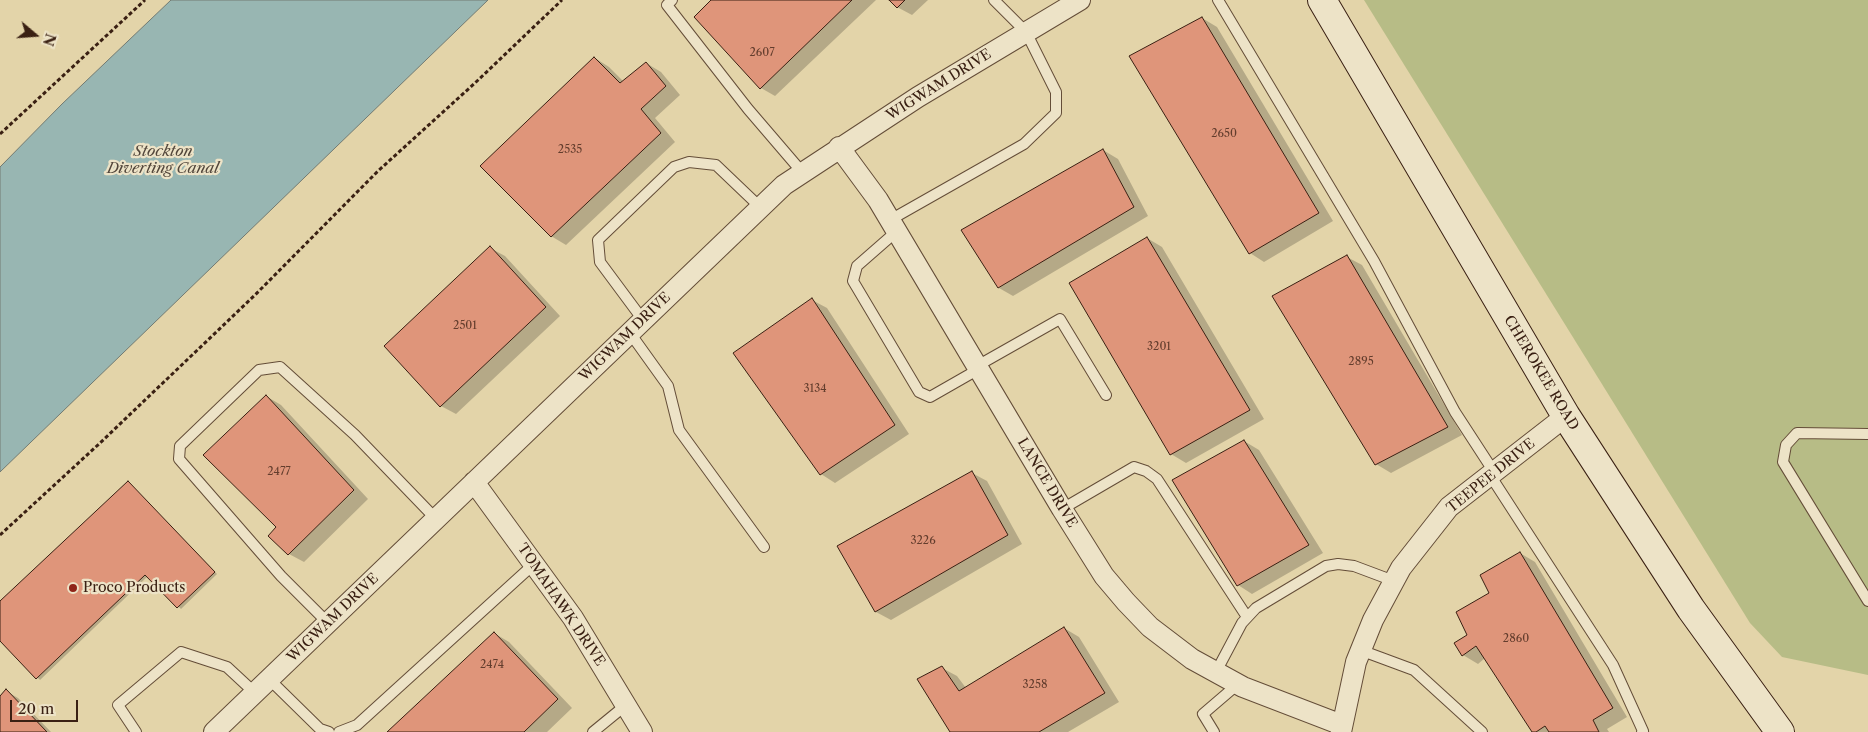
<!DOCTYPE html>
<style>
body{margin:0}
#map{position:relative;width:1868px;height:732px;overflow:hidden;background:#e3d4a9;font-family:"Libre Caslon Text",serif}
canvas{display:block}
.north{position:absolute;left:10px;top:10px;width:50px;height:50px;-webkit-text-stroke:4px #ede3c7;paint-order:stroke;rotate:108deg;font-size:14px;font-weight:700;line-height:20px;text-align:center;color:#3a2013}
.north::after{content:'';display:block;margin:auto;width:18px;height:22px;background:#3a2013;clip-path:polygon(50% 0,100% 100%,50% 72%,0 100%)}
.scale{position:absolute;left:10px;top:700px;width:68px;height:22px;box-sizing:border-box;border:2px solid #3a2013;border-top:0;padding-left:6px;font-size:15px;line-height:18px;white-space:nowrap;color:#3a2013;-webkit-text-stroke:4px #ede3c7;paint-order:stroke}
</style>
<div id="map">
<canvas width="1868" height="732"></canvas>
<div class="north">N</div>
<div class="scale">20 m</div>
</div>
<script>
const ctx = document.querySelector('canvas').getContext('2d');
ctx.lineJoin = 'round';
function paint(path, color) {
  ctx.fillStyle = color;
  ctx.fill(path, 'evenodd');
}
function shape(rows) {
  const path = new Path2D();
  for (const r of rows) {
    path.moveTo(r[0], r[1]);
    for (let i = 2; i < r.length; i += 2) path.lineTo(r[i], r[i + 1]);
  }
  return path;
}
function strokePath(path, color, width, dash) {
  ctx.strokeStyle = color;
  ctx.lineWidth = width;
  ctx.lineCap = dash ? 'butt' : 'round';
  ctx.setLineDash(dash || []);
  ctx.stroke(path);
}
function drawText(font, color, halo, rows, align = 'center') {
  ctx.font = font + ' "Libre Caslon Text",serif';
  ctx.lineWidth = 4.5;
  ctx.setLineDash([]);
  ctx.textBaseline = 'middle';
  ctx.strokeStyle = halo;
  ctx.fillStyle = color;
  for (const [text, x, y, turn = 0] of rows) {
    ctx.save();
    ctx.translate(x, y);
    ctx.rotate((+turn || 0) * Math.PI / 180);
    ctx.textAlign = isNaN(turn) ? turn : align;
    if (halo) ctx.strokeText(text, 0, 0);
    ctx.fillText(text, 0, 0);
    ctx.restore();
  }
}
paint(shape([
 [1364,0,1868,0,1868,675,1782,657,1750,623]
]), '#b7bc86');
const water = shape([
 [171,0,488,0,0,472,0,167,62,104,171,0]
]);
paint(water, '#98b6b2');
strokePath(water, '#727a72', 1);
paint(shape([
 [713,0,876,0,775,96,761,88],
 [891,0,928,0,912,15,897,7],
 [1202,18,1217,27,1333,221,1264,262,1250,253],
 [595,58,609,67,624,82,646,63,661,72,680,95,655,118,675,142,566,245,551,236],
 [1103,150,1118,159,1148,216,1013,296,999,288],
 [1147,238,1162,247,1264,419,1186,463,1171,454],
 [490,248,505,256,560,316,456,414,441,406],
 [1347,257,1362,265,1462,435,1391,473,1376,464],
 [812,300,827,308,909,434,835,483,821,474],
 [266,396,281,405,368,499,304,562,289,554,278,527],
 [1244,441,1259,450,1323,553,1252,594,1238,585],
 [972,473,987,481,1022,544,891,620,876,612,838,547],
 [128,482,217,574,181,609,148,576,40,680,0,640,0,602],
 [1520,553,1535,562,1627,717,1607,729,1609,732,1533,732,1485,658,1478,664,1463,655,1456,644,1469,636,1490,594],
 [1064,628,1079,637,1119,702,1068,732,951,732,942,668,957,676,966,688],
 [494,633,509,642,572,708,547,732,389,732],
 [6,691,18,698,51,732,0,732,0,698]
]), '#0003');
const building = shape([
 [711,0,852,0,760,89,694,17,711,0],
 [889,0,905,0,897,8,889,0],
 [1202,17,1319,213,1249,254,1129,56,1202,17],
 [594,57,620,83,646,62,666,86,641,109,661,133,551,237,480,166,594,57],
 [1103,149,1134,207,998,288,961,230,1103,149],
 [1147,237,1250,410,1170,455,1069,283,1147,237],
 [490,246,546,307,440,407,384,346,490,246],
 [1347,255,1448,427,1375,465,1272,296,1347,255],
 [812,298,895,425,820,475,733,353,812,298],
 [266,395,354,490,288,555,268,536,276,527,203,455,266,395],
 [1244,440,1309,545,1237,586,1172,480,1244,440],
 [972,471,1008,535,875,612,837,546,972,471],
 [128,481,215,572,177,608,145,575,36,679,0,641,0,601,128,481],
 [1520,552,1613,708,1593,720,1599,732,1549,732,1545,726,1536,732,1532,732,1476,646,1462,656,1454,643,1467,635,1456,612,1489,593,1480,575,1520,552],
 [1064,627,1105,693,1039,732,950,732,917,679,942,666,959,691,1064,627],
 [494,632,558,699,524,732,387,732,494,632],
 [6,689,47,732,0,732,0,696,6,689]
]);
paint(building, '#df957a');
strokePath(building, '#3a2013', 1);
const lane = shape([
 [672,0,667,5,748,109,802,172],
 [1218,0,1374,261,1455,412,1494,472],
 [890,220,1024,144,1056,113,1056,92,1026,32,994,0],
 [897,231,857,266,853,281,919,392,930,397,979,369],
 [643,320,600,262,598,240,674,167,689,162,716,165,760,207],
 [630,333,668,386,679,430,764,547],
 [977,366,1060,319,1106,395],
 [1868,434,1797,433,1786,445,1783,462,1868,601],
 [1490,475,1613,665,1643,731,1642,732],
 [1062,509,1134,467,1146,471,1157,479,1247,617],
 [328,623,281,576,179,459,180,446,259,370,280,367,355,435,436,519],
 [1360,650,1414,670,1482,732],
 [1216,672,1242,623,1256,608,1326,566,1338,564,1354,566,1394,581],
 [269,679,320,729,329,732],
 [136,732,118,705,181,652,227,667,255,693],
 [339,732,357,725,534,564],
 [593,732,626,705],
 [1214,732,1203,714,1238,684]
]);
const street = shape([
 [839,147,878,200,1062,509,1104,576,1126,602,1150,627,1192,659,1243,687,1342,725],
 [474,482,573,618,642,732],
 [214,732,784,185,918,97,1080,0],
 [1341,732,1356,662,1373,620,1401,568,1449,507,1566,416]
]);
const secondary = shape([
 [1322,0,1566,416,1691,609,1780,732]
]);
strokePath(lane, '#644d38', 12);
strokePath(street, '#644d38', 22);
strokePath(secondary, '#3a2013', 30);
strokePath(shape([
 [0,134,145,0],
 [0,535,100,443,255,295,378,171,475,83,562,0]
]), '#3a2013', 3, [4, 2.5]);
strokePath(lane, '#ede3c7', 10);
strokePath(street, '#ede3c7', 20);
strokePath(secondary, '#ede3c7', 28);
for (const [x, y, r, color] of [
 [73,588,5,"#8f2418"]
]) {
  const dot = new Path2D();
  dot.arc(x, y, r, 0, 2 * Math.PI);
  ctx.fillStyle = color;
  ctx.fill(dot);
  strokePath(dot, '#ede3c7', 2);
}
drawText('11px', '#633d2d', null, [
 ["2607",762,53],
 ["2650",1224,134],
 ["2535",570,150],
 ["2501",465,326],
 ["3201",1159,347],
 ["2895",1361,362],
 ["3134",815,389],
 ["2477",279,472],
 ["3226",923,541],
 ["2860",1516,639],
 ["2474",492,665],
 ["3258",1035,685]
]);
drawText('14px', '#3a2013', '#ede3c7', [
 ["WIGWAM DRIVE",939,85,-32],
 ["WIGWAM DRIVE",625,337,-44],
 ["CHEROKEE ROAD",1541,373,59],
 ["TEEPEE DRIVE",1491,476,-39],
 ["LANCE DRIVE",1047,483,59],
 ["TOMAHAWK DRIVE",561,605,56],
 ["WIGWAM DRIVE",333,618,-44]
]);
drawText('14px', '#3a2013', '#ede3c7', [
 ["Proco Products",83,588]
], 'left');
drawText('italic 15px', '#52463b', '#ede3c7', [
 ["Stockton",163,152],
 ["Diverting Canal",163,169]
]);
</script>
